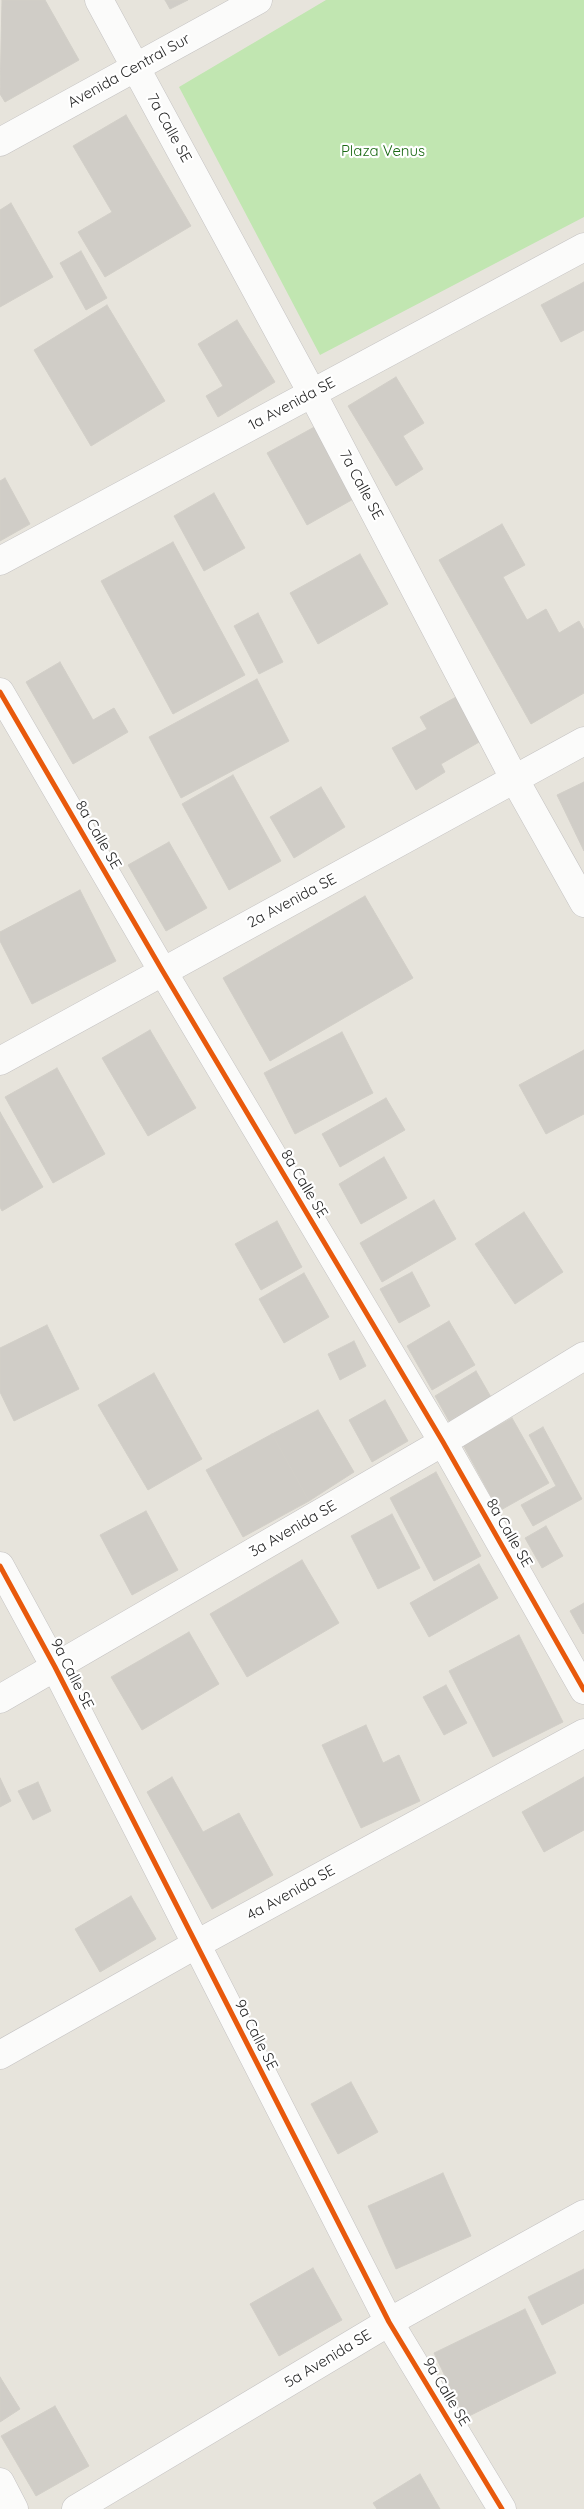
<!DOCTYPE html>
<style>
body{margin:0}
canvas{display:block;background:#e7e4dc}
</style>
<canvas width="584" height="2509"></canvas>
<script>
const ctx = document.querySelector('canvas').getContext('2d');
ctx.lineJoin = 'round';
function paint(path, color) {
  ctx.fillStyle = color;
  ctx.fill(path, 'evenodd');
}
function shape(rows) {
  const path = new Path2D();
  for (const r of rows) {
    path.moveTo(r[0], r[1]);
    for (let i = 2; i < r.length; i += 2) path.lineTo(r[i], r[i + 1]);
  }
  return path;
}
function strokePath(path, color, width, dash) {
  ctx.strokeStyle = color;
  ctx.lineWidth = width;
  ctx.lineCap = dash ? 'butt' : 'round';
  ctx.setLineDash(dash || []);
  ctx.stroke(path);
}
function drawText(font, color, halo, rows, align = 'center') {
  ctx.font = font + ' Quicksand,sans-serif';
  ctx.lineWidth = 4.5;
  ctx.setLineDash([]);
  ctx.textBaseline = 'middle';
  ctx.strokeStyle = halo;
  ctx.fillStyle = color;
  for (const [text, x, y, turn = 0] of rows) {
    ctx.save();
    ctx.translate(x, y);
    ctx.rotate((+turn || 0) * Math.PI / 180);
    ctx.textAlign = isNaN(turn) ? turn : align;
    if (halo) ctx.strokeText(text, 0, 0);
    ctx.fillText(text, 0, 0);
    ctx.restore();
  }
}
paint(shape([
 [326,0,584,0,584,217,320,355,179,87]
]), '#c1e6b1');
const building = shape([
 [2,0,45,0,79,60,5,102,0,94,2,0],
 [165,0,188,0,170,9,165,0],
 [126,115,191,226,105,277,78,232,112,212,73,146,126,115],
 [11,203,53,277,0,307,0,210,11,203],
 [81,251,107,298,86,310,60,263,81,251],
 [584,282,584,330,561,342,541,305,584,282],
 [107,305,165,401,91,446,34,350,107,305],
 [237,320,275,382,218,417,206,396,223,386,198,344,237,320],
 [396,377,424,423,403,436,423,469,396,486,348,406,396,377],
 [318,425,357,497,307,525,267,453,318,425],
 [5,478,30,524,0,541,0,481,5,478],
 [214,493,245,548,204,571,174,516,214,493],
 [502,524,525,565,503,577,527,620,546,609,559,633,579,621,584,630,584,693,531,724,439,560,502,524],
 [173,542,245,675,173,714,101,581,173,542],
 [360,554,388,604,318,644,290,593,360,554],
 [258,613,283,662,259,674,234,626,258,613],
 [60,662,93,720,114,708,128,732,73,764,26,682,60,662],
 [257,679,289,741,181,798,149,737,257,679],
 [456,697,481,741,441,764,445,772,416,790,392,748,427,729,420,717,456,697],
 [233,775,281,861,229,890,182,804,233,775],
 [584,782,584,851,557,795,584,782],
 [321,787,345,827,294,858,270,817,321,787],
 [169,842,207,908,166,931,128,865,169,842],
 [80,890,116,961,32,1004,0,941,0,932,80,890],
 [365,896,413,978,270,1061,223,978,365,896],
 [150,1030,196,1108,148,1136,102,1058,150,1030],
 [342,1032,373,1093,295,1134,264,1073,342,1032],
 [584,1050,584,1114,546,1134,519,1085,584,1050],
 [57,1068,105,1154,53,1183,5,1097,57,1068],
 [386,1098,405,1130,340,1167,322,1134,386,1098],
 [0,1112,43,1187,2,1211,0,1207,0,1112],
 [384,1157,407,1198,361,1224,339,1184,384,1157],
 [434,1200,456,1239,382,1282,360,1243,434,1200],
 [524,1212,563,1272,515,1304,475,1244,524,1212],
 [277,1221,302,1267,261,1290,235,1244,277,1221],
 [412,1272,430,1306,399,1323,380,1289,412,1272],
 [304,1273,329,1317,284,1343,259,1299,304,1273],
 [449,1321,475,1365,432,1390,407,1346,449,1321],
 [47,1325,79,1389,14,1421,0,1392,0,1348,47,1325],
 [354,1341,366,1366,340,1380,328,1354,354,1341],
 [476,1371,491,1397,449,1421,435,1396,476,1371],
 [154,1373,202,1459,148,1490,98,1405,154,1373],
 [385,1400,408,1441,372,1462,349,1420,385,1400],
 [318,1410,354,1472,309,1501,272,1434,318,1410],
 [512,1418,549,1483,499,1511,463,1445,512,1418],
 [543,1427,582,1499,533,1526,521,1505,556,1486,529,1435,543,1427],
 [272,1434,309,1501,243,1537,206,1470,272,1434],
 [436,1472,481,1556,434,1581,390,1498,436,1472],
 [146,1511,178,1570,132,1595,100,1535,146,1511],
 [392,1514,420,1568,378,1589,351,1536,392,1514],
 [546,1526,563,1556,542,1568,525,1538,546,1526],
 [302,1560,339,1623,247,1677,210,1614,302,1560],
 [479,1564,498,1598,429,1637,410,1603,479,1564],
 [584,1603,584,1633,583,1634,570,1611,584,1603],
 [189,1632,219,1684,142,1730,111,1677,189,1632],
 [519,1635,563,1722,493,1757,449,1671,519,1635],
 [446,1685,467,1723,444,1735,423,1697,446,1685],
 [366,1725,383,1763,399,1755,420,1801,361,1828,322,1745,366,1725],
 [172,1777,203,1832,239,1813,273,1875,212,1909,147,1792,172,1777],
 [584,1777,584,1830,544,1852,522,1812,584,1777],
 [0,1778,11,1801,0,1807,0,1778],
 [38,1782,51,1811,33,1820,18,1791,38,1782],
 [131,1896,156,1939,100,1972,75,1929,131,1896],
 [351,2082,378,2132,338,2154,311,2104,351,2082],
 [443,2173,471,2236,396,2269,368,2206,443,2173],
 [313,2268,342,2320,279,2356,250,2304,313,2268],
 [584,2269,584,2303,542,2325,528,2297,584,2269],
 [525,2309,556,2373,465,2418,434,2353,525,2309],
 [0,2377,20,2409,0,2422,0,2377],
 [55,2406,89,2466,36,2496,1,2436,55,2406],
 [420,2474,440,2509,377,2509,373,2503,420,2474]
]);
paint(building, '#d0cdc7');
strokePath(building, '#d2cfc8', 1);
const minor = shape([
 [99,0,312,393,515,780,584,903],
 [0,142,258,0],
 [0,561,584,247],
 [0,692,162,970,443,1442,584,1690],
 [0,1061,584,741],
 [0,1566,55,1667,389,2322,502,2509],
 [0,1699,443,1442,584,1356],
 [0,2055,195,1945,584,1733],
 [0,2482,14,2509],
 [76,2509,389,2322,584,2214]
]);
strokePath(minor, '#c4c2c2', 29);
strokePath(minor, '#fbfbfa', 28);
strokePath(shape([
 [0,692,162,970,443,1442,584,1690],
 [0,1566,55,1667,389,2322,502,2509]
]), '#e8590c', 5);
drawText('15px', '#272727', '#fff', [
 ["Avenida Central Sur",129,71,-29],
 ["7a Calle SE",169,128,61],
 ["1a Avenida SE",292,404,-28],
 ["7a Calle SE",361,485,62],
 ["8a Calle SE",98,835,60],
 ["2a Avenida SE",292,901,-28],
 ["8a Calle SE",304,1184,59],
 ["3a Avenida SE",293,1529,-30],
 ["8a Calle SE",509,1533,60],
 ["9a Calle SE",72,1674,63],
 ["4a Avenida SE",291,1893,-29],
 ["9a Calle SE",256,2035,63],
 ["5a Avenida SE",328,2359,-31],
 ["9a Calle SE",446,2392,59]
]);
drawText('15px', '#1a6913', '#fff', [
 ["Plaza Venus",383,151]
]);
</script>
